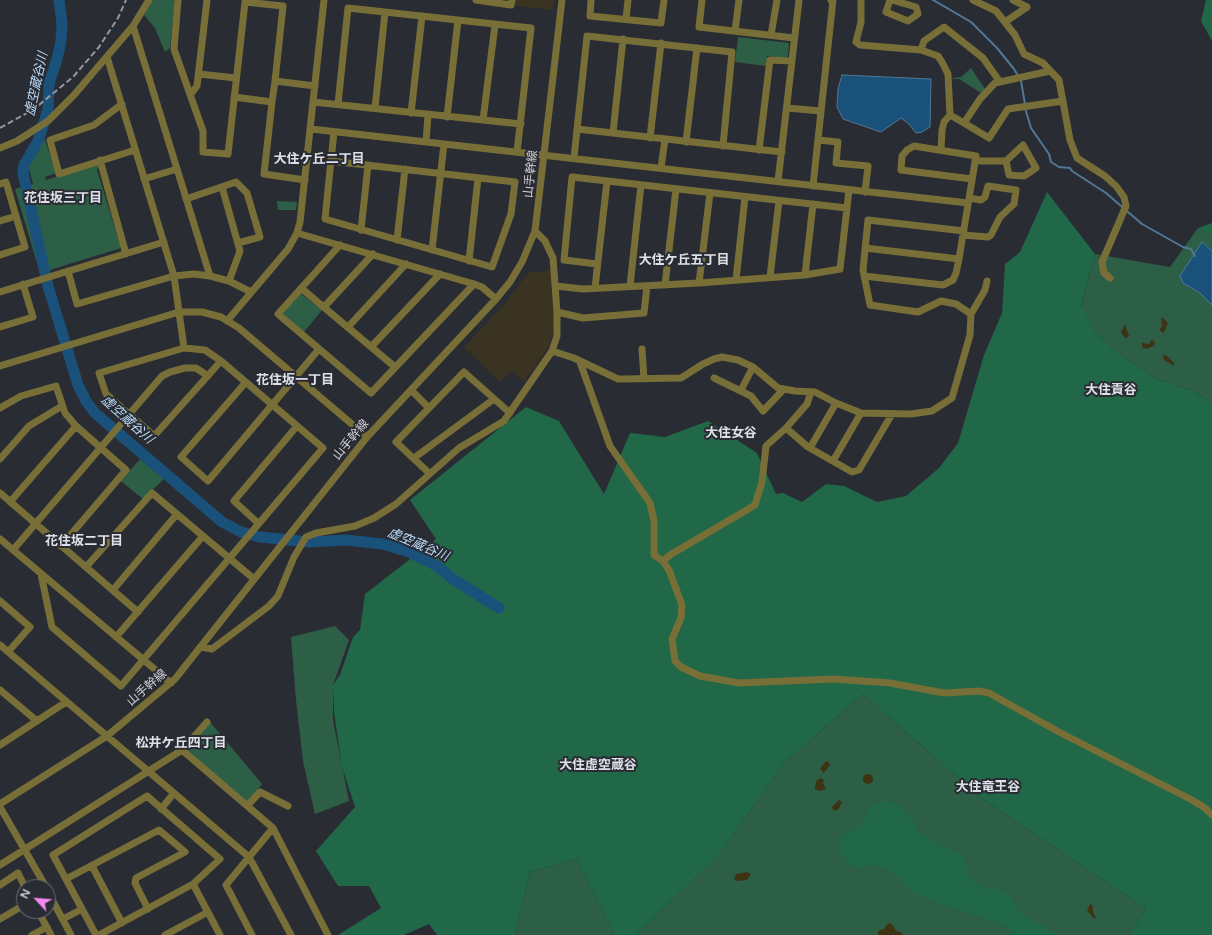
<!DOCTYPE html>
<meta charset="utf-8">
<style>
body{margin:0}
#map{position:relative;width:1212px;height:935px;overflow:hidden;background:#2a2c33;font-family:"Varela Round",sans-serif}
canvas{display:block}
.north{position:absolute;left:16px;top:879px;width:40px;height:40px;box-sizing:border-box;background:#2a2c33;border:1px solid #6d6e75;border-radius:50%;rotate:296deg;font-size:11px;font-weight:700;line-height:16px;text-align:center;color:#d1d2d7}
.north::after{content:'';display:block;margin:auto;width:14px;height:18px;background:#f589ef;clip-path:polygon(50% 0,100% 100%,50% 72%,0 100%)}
</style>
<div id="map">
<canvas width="1212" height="935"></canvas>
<div class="north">N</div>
</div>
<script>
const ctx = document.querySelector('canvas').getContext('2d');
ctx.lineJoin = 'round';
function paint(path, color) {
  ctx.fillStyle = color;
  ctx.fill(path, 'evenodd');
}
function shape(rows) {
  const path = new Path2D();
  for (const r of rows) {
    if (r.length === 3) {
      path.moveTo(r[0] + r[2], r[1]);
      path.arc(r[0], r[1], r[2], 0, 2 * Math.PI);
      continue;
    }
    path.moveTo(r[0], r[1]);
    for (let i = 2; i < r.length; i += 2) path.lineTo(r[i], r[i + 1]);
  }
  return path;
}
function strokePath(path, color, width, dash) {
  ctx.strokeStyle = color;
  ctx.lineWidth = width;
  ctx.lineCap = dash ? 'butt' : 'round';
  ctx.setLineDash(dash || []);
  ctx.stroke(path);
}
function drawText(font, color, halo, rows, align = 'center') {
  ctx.font = font + ' "Varela Round","Noto Sans JP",sans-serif';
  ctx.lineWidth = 4;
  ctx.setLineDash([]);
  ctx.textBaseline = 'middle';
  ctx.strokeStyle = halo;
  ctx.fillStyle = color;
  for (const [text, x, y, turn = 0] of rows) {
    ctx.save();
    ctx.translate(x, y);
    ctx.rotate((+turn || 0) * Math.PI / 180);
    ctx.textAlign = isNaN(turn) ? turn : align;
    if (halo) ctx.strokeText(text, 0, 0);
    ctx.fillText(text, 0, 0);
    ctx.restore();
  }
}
paint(shape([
 [515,0,554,0,553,10,515,6],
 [550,270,554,315,553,332,549,346,524,382,512,371,500,382,464,347,502,307,528,273]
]), '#3b3322');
paint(shape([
 [152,0,175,0,170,48,165,52,155,28,144,15],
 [738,37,789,43,788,56,785,58,767,56,766,66,735,62],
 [971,68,985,89,981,93,959,79,953,79,953,78,961,77],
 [44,137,56,173,45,177,46,180,97,165,99,166,97,170,121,248,40,273,15,189,33,184,28,166],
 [277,201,297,202,296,210,278,210],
 [1198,228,1212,235,1212,404,1193,391,1157,379,1119,354,1096,332,1081,307,1095,254,1170,267],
 [300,293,322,310,304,332,284,315,284,312],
 [140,459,164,479,143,499,121,481],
 [335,626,349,640,333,685,333,720,349,801,315,814,303,761,296,700,291,637],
 [863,694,980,797,1146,909,1129,935,636,935,717,857,785,762],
 [210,722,262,784,249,801,246,801,186,751],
 [576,859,615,935,515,935,530,872]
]), '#2d5f46');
paint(shape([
 [1206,0,1212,0,1212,41,1201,21],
 [1047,192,1095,254,1081,306,1096,332,1119,354,1157,379,1193,391,1212,404,1212,935,1129,935,1146,909,980,797,863,694,785,762,717,857,636,935,615,935,576,859,530,872,515,935,437,935,429,924,404,935,338,935,381,908,369,886,338,886,316,851,355,807,342,767,334,712,333,685,340,675,353,637,360,630,365,594,436,539,410,500,526,407,559,421,604,494,630,433,665,437,708,421,757,453,776,494,783,493,802,502,826,484,844,486,877,502,906,496,939,468,958,443,984,355,1002,313,1005,264,1020,252],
 [1212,223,1212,235,1198,228],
 [885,800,900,806,912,818,918,830,938,845,961,854,968,866,968,874,978,884,988,889,998,889,1007,893,1016,905,1019,912,1048,929,1054,935,1013,935,1007,927,998,922,975,916,915,894,897,876,879,865,857,868,848,864,840,852,838,843,843,834,859,828,869,808]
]), '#206847');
paint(shape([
 [1162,317,1168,323,1164,333,1159,330,1162,326,1161,319],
 [1125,324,1129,336,1126,338,1124,337,1121,332],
 [1152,339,1155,343,1154,346,1146,349,1142,347,1142,343,1149,344],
 [1166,355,1174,363,1174,366,1164,360,1163,356],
 [826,761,829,762,830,765,824,773,820,769],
 [868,779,5],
 [821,778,824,780,823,783,826,789,819,791,815,789,816,781],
 [839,800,842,802,839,809,834,811,832,807],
 [747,872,751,874,747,880,737,881,734,879,736,874],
 [1090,904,1093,906,1093,912,1096,917,1094,919,1087,910],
 [890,923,893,925,896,931,901,932,903,935,878,935,878,931,884,929,887,924]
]), '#3c3413');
const water = shape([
 [842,75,931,79,930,127,922,132,916,133,909,124,901,118,881,132,843,119,837,107,838,89,842,75],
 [1202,242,1212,251,1212,305,1200,293,1183,283,1180,276,1202,242]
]);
paint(water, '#1a517a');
strokePath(water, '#517896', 1);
strokePath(shape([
 [933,0,971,22,997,48,1014,69,1021,81,1025,104],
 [1025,108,1031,128,1049,154,1051,162,1059,167,1070,168,1072,171,1106,193,1142,224,1183,247,1191,249,1195,256]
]), '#517896', 2);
strokePath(shape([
 [59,0,62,24,61,41,57,59,49,84,48,110,38,141,24,165,23,173,48,286,78,385,86,401,95,413,222,522,241,532,260,537,309,542,346,540,383,544,409,552,437,566,453,579,499,608]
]), '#1a517a', 11);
strokePath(shape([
 [178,0,174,49,203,131,203,152,228,154,245,2,283,6,275,81],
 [476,0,511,5,512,0],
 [591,0,590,16,661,23,664,0],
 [702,0,699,27,794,38],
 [861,0,861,22,856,42,860,45,921,50,938,56,942,62,948,74,950,115,944,122,942,130,941,150],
 [890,0,886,12,908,21,918,14,916,7,892,0],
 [973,0,996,11,1015,35,1024,54,1043,63,1059,80,1070,140,1077,158,1105,176,1116,186,1124,197,1126,206,1102,262,1104,273,1110,278],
 [626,19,628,0],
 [1005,22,1027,7,1013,0],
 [133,26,210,276],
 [735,31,739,0],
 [771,35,777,0],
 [921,50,924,41,944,27,983,58,1000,82],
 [107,57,174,276,184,348],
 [199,74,236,78],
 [191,94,197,86,207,0],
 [234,97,272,102,275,81,315,86],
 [272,102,264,174,305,180],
 [313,102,521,124],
 [122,104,94,125,50,140,59,174,135,150],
 [338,104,348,8,531,28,517,152],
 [375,108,385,12],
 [787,108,821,111],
 [411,113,422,16],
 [950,115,964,123,980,99,995,83,1050,71],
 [447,117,458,20],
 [483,120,495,25],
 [964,123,989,138,1008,109,1063,101],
 [311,129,968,203],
 [577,129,782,152],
 [613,133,623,39],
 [650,138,661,43],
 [818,140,838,142,836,163,868,166,865,192],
 [426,142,428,115],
 [686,142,697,48],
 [0,148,17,141,48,121,74,95,133,26,149,0],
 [759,150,770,60,792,61],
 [574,158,587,36,732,52,723,146],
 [100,160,126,254],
 [331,161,515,182,511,214,492,267,325,219,330,170,331,161,334,132],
 [975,161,1006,161,1023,145,1036,168,1024,176,1009,175,1006,161],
 [661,168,665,139],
 [144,179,177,169],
 [778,181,799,0],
 [0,184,6,182,25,247,0,255],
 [813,186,833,0,831,0],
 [222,187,240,251,229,281],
 [186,199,236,182,247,193,260,237,238,243],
 [0,221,16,216],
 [361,230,368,165],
 [297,233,474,284,482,287,496,299],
 [963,235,988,237,991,235,1000,217,1014,204,1016,190,988,186,985,197,981,200,969,198],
 [397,240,405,169],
 [340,245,278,314,371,393,474,284],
 [865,248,959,259],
 [432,250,444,144],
 [469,261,478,178],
 [597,264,564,260,572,177,847,208],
 [68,271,77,304,174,276,194,274,210,276,229,281,251,292],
 [805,275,813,204],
 [864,276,943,285,953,280,956,273,959,259,976,156,914,146,907,150,902,156,901,170,972,179],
 [770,277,779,201],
 [736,280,745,197],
 [699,283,710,193],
 [665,285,676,189],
 [556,286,583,289,699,283,805,275,840,269,849,190],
 [630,286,641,185],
 [301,288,395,367],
 [595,288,607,181],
 [0,292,164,242],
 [324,307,373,254],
 [557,312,583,318,644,313,647,286],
 [971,314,985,290,987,281],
 [227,321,288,249,297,233,300,222,324,0],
 [0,327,33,317,23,284],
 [348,327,406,264],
 [371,347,440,274],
 [642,349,644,379],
 [552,351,574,358,618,379,623,379,681,378,703,364,714,359,722,357,738,360,753,367,778,388,795,391,815,392,836,403,861,413,911,414,932,411,952,398,970,335,971,314,956,304,941,301,918,312,870,305,863,270,868,220,964,231],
 [580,362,610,446,650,503,654,521,654,555,663,561,669,570,682,605,681,618,672,639,675,661,681,667,700,676,739,683,833,679,890,683,944,693,979,691,989,693,1059,732,1192,800,1205,808,1212,815],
 [0,366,179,312,202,312,221,317,239,328,367,437],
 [714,378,751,396,763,411,783,390],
 [246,382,181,457,208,481,319,349],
 [411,390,428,407],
 [741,390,753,367],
 [0,408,21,396,56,386,65,413,76,426,126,470,61,546],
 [786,428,808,447,852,472,859,470,892,414],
 [810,448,836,403],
 [414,458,494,399],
 [0,459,29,426,62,406],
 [833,461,861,413],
 [429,473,396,442,464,372,510,413],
 [0,493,138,612],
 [10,502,76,426],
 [258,523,234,501,297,426],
 [0,539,171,683],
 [13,550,162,376,170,372,185,368,196,368,208,376],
 [663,561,670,555,755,505,762,482,766,446,786,428,807,404,811,392],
 [86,567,152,493,254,579],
 [41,574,52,627,121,686,323,448,221,361,205,350,184,348,99,373,106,394,154,436,221,361],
 [113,590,177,514],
 [0,601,30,627,8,652],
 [116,637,203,536],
 [0,645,249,857,291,935],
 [200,647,212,649,269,606,278,596,294,557,306,537,316,533,355,526,374,518,396,504,459,448,504,421,552,351,557,336,557,312,553,258,545,241,535,231],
 [0,690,37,721],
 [0,745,66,702],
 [182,750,273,828,328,935],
 [0,804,107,736,175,679,367,437,496,299,510,282,522,262,535,231,562,0],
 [247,806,260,792,288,806],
 [0,807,46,887],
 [161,809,174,793],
 [0,865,182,750,207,722],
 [92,866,122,923],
 [66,879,159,830,185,852,136,878,135,883,148,909],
 [193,884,220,935],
 [0,885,18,873,25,887],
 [48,892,71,935],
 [38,911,51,935],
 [0,919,24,905],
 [63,919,82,909],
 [32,935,47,927],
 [96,935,53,855,147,796,220,859,193,884,99,935],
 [165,935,208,912],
 [252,935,226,885,273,828]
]), '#776f37', 7);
strokePath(shape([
 [0,128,34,109,73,77,99,47,118,18,126,0]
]), '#97989e', 2, [6, 3]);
drawText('12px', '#d1d2d7', '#2a2c33', [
 ["山手幹線",531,174,-84],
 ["山手幹線",351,440,-50],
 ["山手幹線",147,688,-41]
]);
drawText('italic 13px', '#baddfc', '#2a2c33', [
 ["虚空蔵谷川",37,84,-78],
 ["虚空蔵谷川",127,420,42],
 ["虚空蔵谷川",418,545,23]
]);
drawText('bold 13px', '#dde0e8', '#2a2c33', [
 ["大住ケ丘二丁目",319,160],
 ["花住坂三丁目",63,199],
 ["大住ケ丘五丁目",684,261],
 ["花住坂一丁目",295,381],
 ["大住責谷",1111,391],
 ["大住女谷",731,434],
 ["花住坂二丁目",84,542],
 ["松井ケ丘四丁目",181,744],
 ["大住虚空蔵谷",598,766],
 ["大住竜王谷",988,788]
]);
</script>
